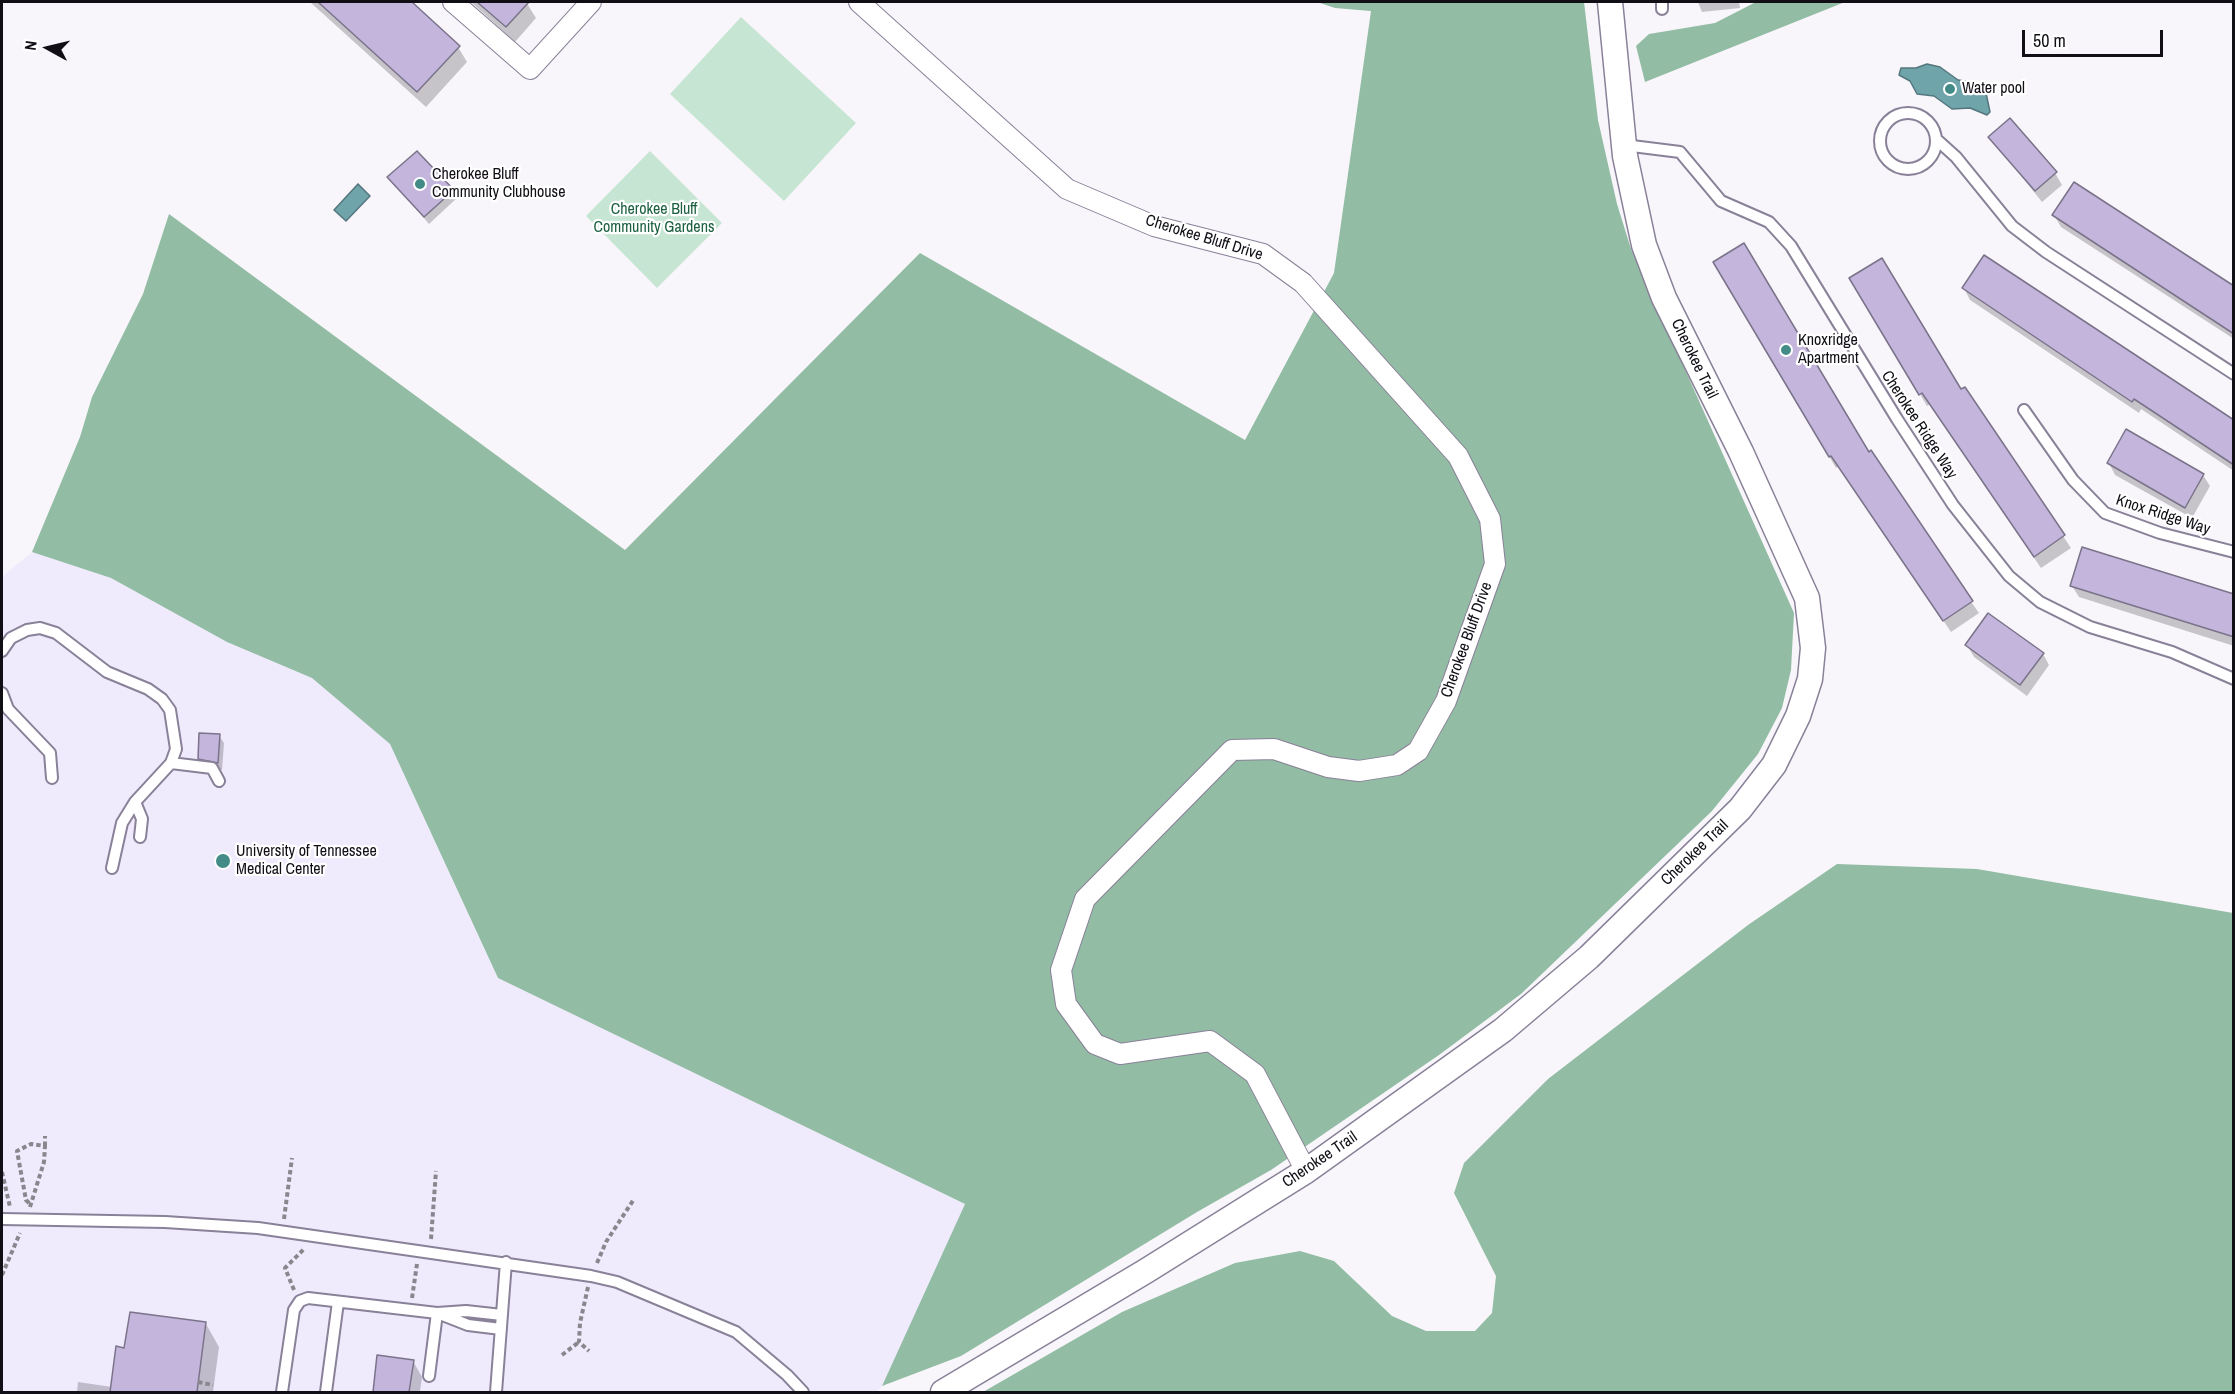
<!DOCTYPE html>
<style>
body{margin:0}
#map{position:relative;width:2235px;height:1394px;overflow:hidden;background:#f8f6fb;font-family:"Archivo Narrow",sans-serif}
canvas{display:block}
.frame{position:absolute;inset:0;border:3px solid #110e16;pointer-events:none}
.north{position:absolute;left:18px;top:18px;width:60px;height:60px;-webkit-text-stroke:4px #fff;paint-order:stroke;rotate:278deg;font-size:16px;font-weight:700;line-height:24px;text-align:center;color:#110e16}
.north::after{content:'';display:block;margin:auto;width:21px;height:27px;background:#110e16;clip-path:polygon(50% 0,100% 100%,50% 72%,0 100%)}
.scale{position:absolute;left:2022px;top:30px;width:141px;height:27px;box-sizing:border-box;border:3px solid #110e16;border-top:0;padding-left:8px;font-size:18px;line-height:21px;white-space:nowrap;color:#110e16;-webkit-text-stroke:4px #fff;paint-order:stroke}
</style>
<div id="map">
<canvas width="2235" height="1394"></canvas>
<div class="frame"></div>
<div class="north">N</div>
<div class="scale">50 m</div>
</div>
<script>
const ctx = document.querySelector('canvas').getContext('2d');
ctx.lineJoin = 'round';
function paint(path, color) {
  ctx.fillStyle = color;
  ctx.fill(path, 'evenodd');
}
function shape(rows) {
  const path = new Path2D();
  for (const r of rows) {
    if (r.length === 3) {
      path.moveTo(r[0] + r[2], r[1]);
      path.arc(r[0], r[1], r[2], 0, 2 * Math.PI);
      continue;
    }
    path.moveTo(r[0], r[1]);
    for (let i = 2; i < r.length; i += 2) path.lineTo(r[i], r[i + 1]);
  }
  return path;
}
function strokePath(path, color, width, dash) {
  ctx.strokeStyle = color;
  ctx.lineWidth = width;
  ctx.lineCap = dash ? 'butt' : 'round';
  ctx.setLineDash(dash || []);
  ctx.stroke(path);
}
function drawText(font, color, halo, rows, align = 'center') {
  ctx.font = font + ' "Archivo Narrow",sans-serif';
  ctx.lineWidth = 4.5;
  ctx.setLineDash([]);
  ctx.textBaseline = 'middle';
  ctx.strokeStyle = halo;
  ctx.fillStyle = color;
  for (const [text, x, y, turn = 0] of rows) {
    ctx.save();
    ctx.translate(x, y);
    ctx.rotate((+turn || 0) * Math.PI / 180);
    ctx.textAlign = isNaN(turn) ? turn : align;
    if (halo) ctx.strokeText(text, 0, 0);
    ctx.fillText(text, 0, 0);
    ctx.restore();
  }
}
paint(shape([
 [32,552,111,578,227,642,312,678,390,744,498,978,965,1204,882,1386,876,1392,2,1392,2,577]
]), '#f0eafd');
paint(shape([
 [741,17,856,123,784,201,670,94],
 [650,151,722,223,657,288,586,216]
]), '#c7e5d3');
paint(shape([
 [1317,2,1584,2,1598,120,1617,204,1631,249,1794,613,1791,670,1782,708,1758,754,1712,811,1521,994,1439,1055,1271,1170,1197,1212,961,1356,882,1386,965,1204,498,978,390,744,312,678,227,642,111,578,32,552,80,437,92,397,143,294,169,214,625,550,920,253,1245,440,1334,273,1371,11,1335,8],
 [1756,2,1845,2,1645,82,1636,46,1649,34,1715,23],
 [1837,864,1977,869,2233,913,2233,1392,983,1392,1122,1312,1235,1263,1300,1251,1334,1261,1392,1316,1426,1331,1475,1331,1492,1313,1496,1276,1454,1193,1464,1163,1548,1079,1748,925]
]), '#93bca4');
const water = shape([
 [1927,64,1940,67,1958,80,1978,83,1985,88,1990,112,1987,115,1970,108,1952,109,1934,96,1917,94,1910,81,1899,75,1901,68,1916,68,1927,64],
 [358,184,370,196,346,221,334,210,358,184]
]);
paint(water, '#70a4ab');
strokePath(water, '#54777e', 1.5);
paint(shape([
 [310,2,409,2,458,47,467,62,426,107],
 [471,2,526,2,536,18,515,42],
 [1698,2,1739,2,1740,8,1702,12],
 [1990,137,2055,173,2062,185,2042,202],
 [389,177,452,191,457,198,429,224],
 [2054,215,2234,287,2234,339,2061,227],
 [1715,262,1868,455,1979,613,1951,632,1839,466,1836,468],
 [1851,278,1961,391,1964,389,2071,548,2041,568,1930,404,1927,406],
 [1964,288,2234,422,2234,471,2141,409,2139,413,1970,300],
 [2109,463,2203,475,2210,486,2192,518,2115,475],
 [2072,586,2234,596,2234,646,2079,597],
 [1967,645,2043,654,2049,665,2027,696,1974,657],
 [219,736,224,743,222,770,203,766,199,758],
 [206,1324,219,1347,213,1392,77,1392,78,1382,112,1387,126,1349],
 [379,1357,413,1361,422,1377,420,1391,432,1392,374,1392]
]), '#0003');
const building = shape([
 [318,2,412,2,460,46,417,92,318,2],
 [477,2,529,2,506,27,477,2],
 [2010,118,2057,172,2035,191,1988,137,2010,118],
 [417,151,454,190,424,217,387,177,417,151],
 [2074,182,2234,286,2234,334,2052,215,2074,182],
 [1744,243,1869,452,1871,450,1973,601,1943,621,1831,456,1829,457,1713,262,1744,243],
 [1984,255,2234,420,2234,465,2134,399,2132,402,1962,288,1984,255],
 [1882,258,1961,389,1965,387,2065,535,2034,557,1922,393,1919,395,1849,278,1882,258],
 [2126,429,2204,474,2185,508,2107,463,2126,429],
 [2082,547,2234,594,2234,637,2070,586,2082,547],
 [1988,613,2044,653,2020,685,1965,645,1988,613],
 [199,733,220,734,218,763,198,759,199,733],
 [130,1312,206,1322,197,1392,110,1392,116,1346,124,1348,130,1312],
 [377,1355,414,1360,409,1392,373,1392,377,1355]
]);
paint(building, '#c3b5dc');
strokePath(building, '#7a7389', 1.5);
const service = shape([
 [1662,9,1662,2],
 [1908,141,28],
 [1936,139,1956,157,2012,226,2046,252,2234,374],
 [1624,145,1680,152,1721,201,1769,222,1791,246,1897,419,1953,505,2009,576,2040,602,2090,627,2172,652,2234,679],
 [2024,410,2073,480,2105,513,2160,533,2234,552],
 [2,651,11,638,27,630,40,628,56,633,107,672,148,689,162,699,170,710,176,749,171,763,135,802,122,823,112,868],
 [2,693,8,709,50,753,52,778],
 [171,763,212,768,219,781],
 [135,802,142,819,140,837],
 [2,1219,165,1222,258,1228,591,1276,617,1282,736,1332,787,1375,803,1392],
 [440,1314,468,1325,501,1329],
 [429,1376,437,1313],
 [282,1392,294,1310,300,1301,308,1298,437,1313,466,1311,502,1315],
 [326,1392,338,1302],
 [496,1392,506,1262]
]);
const minor = shape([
 [453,2,530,69,591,2],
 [859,2,1067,189,1154,226,1263,254,1303,283,1458,456,1490,519,1495,564,1446,701,1418,751,1397,765,1359,771,1328,767,1274,749,1232,750,1085,899,1061,970,1066,1004,1095,1044,1120,1054,1210,1041,1255,1074,1306,1171]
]);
const tertiary = shape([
 [943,1392,1146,1271,1306,1171,1503,1030,1589,957,1740,809,1774,765,1798,716,1810,679,1813,648,1807,598,1741,452,1664,298,1644,245,1625,156,1610,2]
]);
strokePath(service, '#898198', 14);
strokePath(minor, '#898198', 22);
strokePath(tertiary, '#898198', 27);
strokePath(shape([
 [45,1146,45,1136],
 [2,1172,10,1207],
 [30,1207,44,1162,45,1146,31,1144,17,1151,26,1200,30,1204],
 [284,1219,292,1158],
 [431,1239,436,1171],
 [597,1263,606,1242,634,1199],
 [2,1275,20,1233],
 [588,1287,580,1323,579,1342,589,1351],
 [294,1290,285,1268,305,1248],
 [412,1298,417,1264],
 [562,1355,579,1342],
 [198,1382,213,1385]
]), '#89878d', 4, [4.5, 3]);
strokePath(service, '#fff', 10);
strokePath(minor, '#fff', 20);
strokePath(tertiary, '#fff', 24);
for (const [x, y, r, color] of [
 [1950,89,6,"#438b86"],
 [420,184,6,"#438b86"],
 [1786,350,6,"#438b86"],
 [223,861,8,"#438b86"]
]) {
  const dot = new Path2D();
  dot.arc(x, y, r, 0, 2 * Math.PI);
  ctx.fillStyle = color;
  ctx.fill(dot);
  strokePath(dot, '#fff', 2);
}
drawText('16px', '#110e16', '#fff', [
 ["Water pool",1962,89],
 ["Cherokee Bluff",432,175],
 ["Community Clubhouse",432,193],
 ["Knoxridge",1798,341],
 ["Apartment",1798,359],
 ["University of Tennessee",236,852],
 ["Medical Center",236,870]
], 'left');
drawText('16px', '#1d6041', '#fff', [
 ["Cherokee Bluff",654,210],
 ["Community Gardens",654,228]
]);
drawText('16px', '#110e16', '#fff', [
 ["Cherokee Bluff Drive",1204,238,17],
 ["Cherokee Trail",1694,359,64],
 ["Cherokee Ridge Way",1919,425,57],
 ["Knox Ridge Way",2163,515,18],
 ["Cherokee Bluff Drive",1467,640,-70],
 ["Cherokee Trail",1695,853,-44],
 ["Cherokee Trail",1320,1160,-34]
]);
</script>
